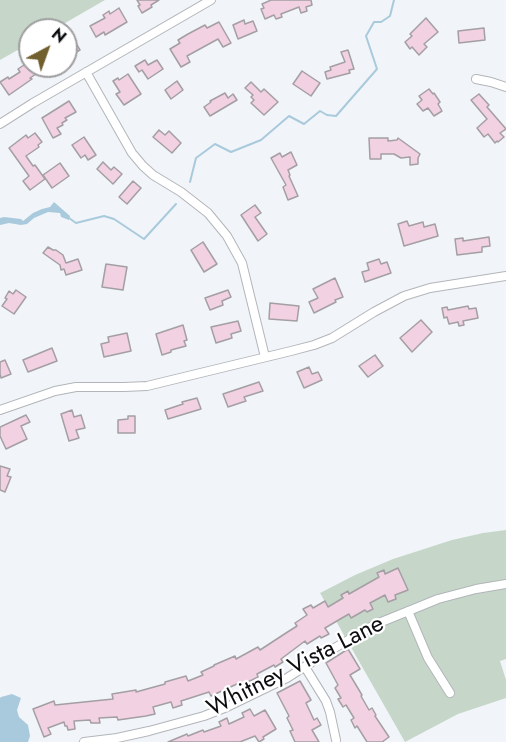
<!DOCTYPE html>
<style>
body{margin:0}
#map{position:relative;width:506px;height:742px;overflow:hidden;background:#f1f5f9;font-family:Jost,sans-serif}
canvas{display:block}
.north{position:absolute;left:18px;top:18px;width:60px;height:60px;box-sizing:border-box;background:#fff;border:2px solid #9e9e9f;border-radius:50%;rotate:41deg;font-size:16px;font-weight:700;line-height:24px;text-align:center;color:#0c0d0f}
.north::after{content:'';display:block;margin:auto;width:21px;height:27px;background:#715f2d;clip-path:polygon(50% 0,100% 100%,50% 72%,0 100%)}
</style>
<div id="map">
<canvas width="506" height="742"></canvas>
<div class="north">N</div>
</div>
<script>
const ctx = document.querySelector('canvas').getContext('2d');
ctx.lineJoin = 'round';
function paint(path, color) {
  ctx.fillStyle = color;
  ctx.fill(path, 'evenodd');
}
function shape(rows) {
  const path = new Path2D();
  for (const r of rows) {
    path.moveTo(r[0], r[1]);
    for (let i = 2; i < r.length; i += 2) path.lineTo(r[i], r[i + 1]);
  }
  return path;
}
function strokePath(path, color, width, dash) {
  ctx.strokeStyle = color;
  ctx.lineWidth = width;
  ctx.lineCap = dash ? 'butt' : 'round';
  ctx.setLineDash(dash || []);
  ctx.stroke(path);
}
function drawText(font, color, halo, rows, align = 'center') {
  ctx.font = font + ' Jost,sans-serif';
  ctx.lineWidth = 4.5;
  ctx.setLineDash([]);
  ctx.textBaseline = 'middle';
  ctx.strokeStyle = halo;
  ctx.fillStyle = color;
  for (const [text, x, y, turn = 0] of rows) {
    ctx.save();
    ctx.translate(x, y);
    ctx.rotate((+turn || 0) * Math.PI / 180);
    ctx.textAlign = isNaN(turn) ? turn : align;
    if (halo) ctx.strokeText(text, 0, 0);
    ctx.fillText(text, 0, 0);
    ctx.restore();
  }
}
paint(shape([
 [0,0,105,0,53,30,30,30,30,43,0,60],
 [506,530,506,659,500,661,506,680,506,698,458,714,405,742,320,593,355,575,393,559,452,540,483,533]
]), '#c6d7ca');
paint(shape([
 [54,202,70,216,69,220,61,217,60,213,48,212,34,218,27,224,21,225,9,223,0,225,0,218,4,217,21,219,23,221,33,213,42,209,50,207],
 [12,694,21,698,17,710,19,717,28,725,30,736,28,742,0,742,0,698,1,697]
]), '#a9cadc');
strokePath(shape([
 [190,182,196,158,215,144,231,152,261,140,289,116,304,124,320,111,327,115,336,116,377,69,366,36,374,22,381,22,390,16,394,0],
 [69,218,76,223,104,216,114,219,144,239,176,204]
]), '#a9cadc', 2);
const building = shape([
 [137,0,159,0,151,5,152,7,142,13,138,6,140,5,137,0],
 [271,0,311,0,312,5,306,7,307,11,301,13,299,7,281,14,282,17,276,19,274,15,265,19,261,9,264,8,262,4,271,0],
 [119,8,127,22,105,35,104,32,96,37,90,26,105,18,103,15,109,11,110,14,119,8],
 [426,18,438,32,424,44,427,47,419,55,412,47,410,49,405,42,412,36,410,34,426,18],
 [244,20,245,24,253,21,257,31,238,39,233,25,244,20],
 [219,22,231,43,223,47,218,39,187,56,190,62,181,67,170,49,180,43,178,40,188,34,205,25,207,28,219,22],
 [484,28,485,40,459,43,458,31,484,28],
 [71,35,80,50,69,56,66,51,66,37,71,35],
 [348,50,354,69,349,70,350,73,327,79,325,72,331,70,330,67,345,62,341,52,348,50],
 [145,60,148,65,157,60,163,69,148,79,142,70,139,72,135,66,145,60],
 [30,61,30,66,36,74,30,78,32,79,9,95,0,82,8,77,9,79,20,72,18,69,30,61],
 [302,71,320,83,311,96,293,84,302,71],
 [128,74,141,94,124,105,116,94,120,92,113,81,118,78,119,80,128,74],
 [177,81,183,90,171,99,165,90,177,81],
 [251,82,261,92,264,89,278,102,264,115,251,103,254,100,251,97,253,95,245,88,251,82],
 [429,89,433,94,434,93,440,102,438,104,442,111,434,116,428,108,423,111,417,104,422,100,419,96,429,89],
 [225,93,228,98,233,94,237,100,210,116,204,107,211,102,210,101,225,93],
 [479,94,489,105,487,107,506,129,500,133,504,137,498,142,497,141,495,143,488,134,484,137,477,128,487,119,471,100,479,94],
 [69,101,76,112,65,118,67,120,62,123,63,125,57,128,61,134,53,138,42,118,69,101],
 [159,130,165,135,169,131,181,143,172,153,153,137,159,130],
 [35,133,42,142,38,145,39,147,26,156,33,166,35,165,45,179,30,190,23,181,29,176,9,148,26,135,28,138,35,133],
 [84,137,96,155,88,160,85,155,81,158,72,145,84,137],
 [369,138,388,138,388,141,397,140,398,138,420,154,418,158,418,164,410,165,410,157,401,158,394,154,381,154,381,159,370,159,369,138],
 [291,152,297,165,288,170,290,175,289,176,298,196,288,200,283,187,286,185,271,158,280,153,282,157,291,152],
 [103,162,111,170,114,167,122,174,113,184,97,169,103,162],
 [60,163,69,176,52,188,43,175,60,163],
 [133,181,141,188,127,204,119,197,133,181],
 [255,205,261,213,255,217,267,234,258,241,241,215,255,205],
 [407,221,409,226,423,222,424,227,435,224,438,236,404,246,398,224,407,221],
 [489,237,490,246,482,247,482,252,457,255,455,239,463,238,463,241,489,237],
 [203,242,217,264,204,272,191,250,203,242],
 [48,247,53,250,56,250,63,255,66,263,78,259,82,270,66,275,64,269,61,270,60,265,43,253,48,247],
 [379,259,381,264,387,262,391,273,365,282,362,272,369,270,367,263,379,259],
 [106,264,127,267,123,290,102,287,106,264],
 [335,278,343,297,335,300,336,302,314,313,309,302,318,298,313,289,335,278],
 [16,290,26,297,14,314,2,306,7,299,5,298,9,291,13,294,16,290],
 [228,290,231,297,222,301,223,305,210,310,205,298,228,290],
 [270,303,299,306,297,321,269,319,270,303],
 [468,306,469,309,476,308,478,318,463,321,464,325,459,326,458,322,449,324,447,317,444,318,442,308,447,307,448,310,468,306],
 [421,320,432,332,412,352,400,338,421,320],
 [238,321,241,331,231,334,232,338,216,343,211,327,238,321],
 [183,325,187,340,184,341,186,346,171,350,171,352,162,355,156,334,183,325],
 [127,333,131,351,104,357,101,344,109,342,108,337,127,333],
 [52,348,57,361,28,372,23,360,52,348],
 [375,355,383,366,368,377,359,366,375,355],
 [5,360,11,374,1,378,0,374,0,362,5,360],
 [309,367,312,374,318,372,322,380,304,388,297,372,309,367],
 [259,382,263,391,244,397,246,401,228,407,223,394,259,382],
 [197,398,201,409,168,419,165,410,183,404,182,402,197,398],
 [72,410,74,417,81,415,85,428,76,430,79,438,69,441,61,414,72,410],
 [26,415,30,422,21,426,27,439,6,449,0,436,0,427,26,415],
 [128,416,135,416,135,433,118,433,118,420,128,419,128,416],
 [0,466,10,469,7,476,11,477,5,492,0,490,0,466],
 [398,568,408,590,395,595,396,599,388,602,385,595,370,603,373,609,367,612,365,610,351,618,349,614,342,618,325,628,329,634,321,638,320,636,307,644,305,641,281,659,283,662,275,667,274,665,257,674,258,677,252,680,239,685,239,683,211,696,209,692,181,701,182,705,173,708,171,702,153,707,155,714,146,716,118,720,117,717,99,718,100,723,91,723,90,720,74,721,75,729,68,730,67,726,65,726,64,722,48,728,51,734,44,737,33,709,54,701,55,705,113,699,112,694,136,690,136,692,165,684,165,682,186,676,188,681,203,675,201,672,214,666,214,665,235,656,236,659,258,647,260,650,286,633,297,626,295,623,307,615,303,609,311,605,313,608,325,601,328,607,343,598,341,595,348,591,349,594,379,577,377,573,384,570,385,574,398,568],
 [348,649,360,669,350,675,362,695,361,696,369,710,372,708,376,715,375,716,389,737,382,742,367,742,357,726,355,728,351,720,354,718,346,705,343,707,338,699,341,698,335,688,338,685,326,663,348,649],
 [300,681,311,700,306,703,314,720,317,718,321,725,312,730,319,742,295,742,290,731,293,730,287,718,289,716,277,693,300,681],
 [250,709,254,716,265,710,276,729,263,737,264,739,259,742,255,736,240,742,168,742,187,734,188,736,203,730,204,732,221,726,219,722,227,718,229,724,244,717,242,713,250,709]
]);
paint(building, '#f1d1e2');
strokePath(building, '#a49fa2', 1.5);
const minor = shape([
 [86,72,132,153,143,166,153,175,181,192,208,213,227,236,242,263,265,357],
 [476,79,491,82,506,87],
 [0,124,33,103,211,0],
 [0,410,55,391,76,387,124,387,147,386,291,351,314,345,332,338,374,312,404,296,430,288,506,276],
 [408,611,428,658,450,693],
 [305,667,326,701,330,712,336,740],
 [84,742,117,738,149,731,204,716,227,707,287,678,326,653,374,625,438,599,476,589,506,584]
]);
strokePath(minor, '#b2b5b9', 10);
strokePath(minor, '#fff', 8);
drawText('24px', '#0c0d0f', '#fff', [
 ["Whitney Vista Lane",296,667,-27]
]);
</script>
